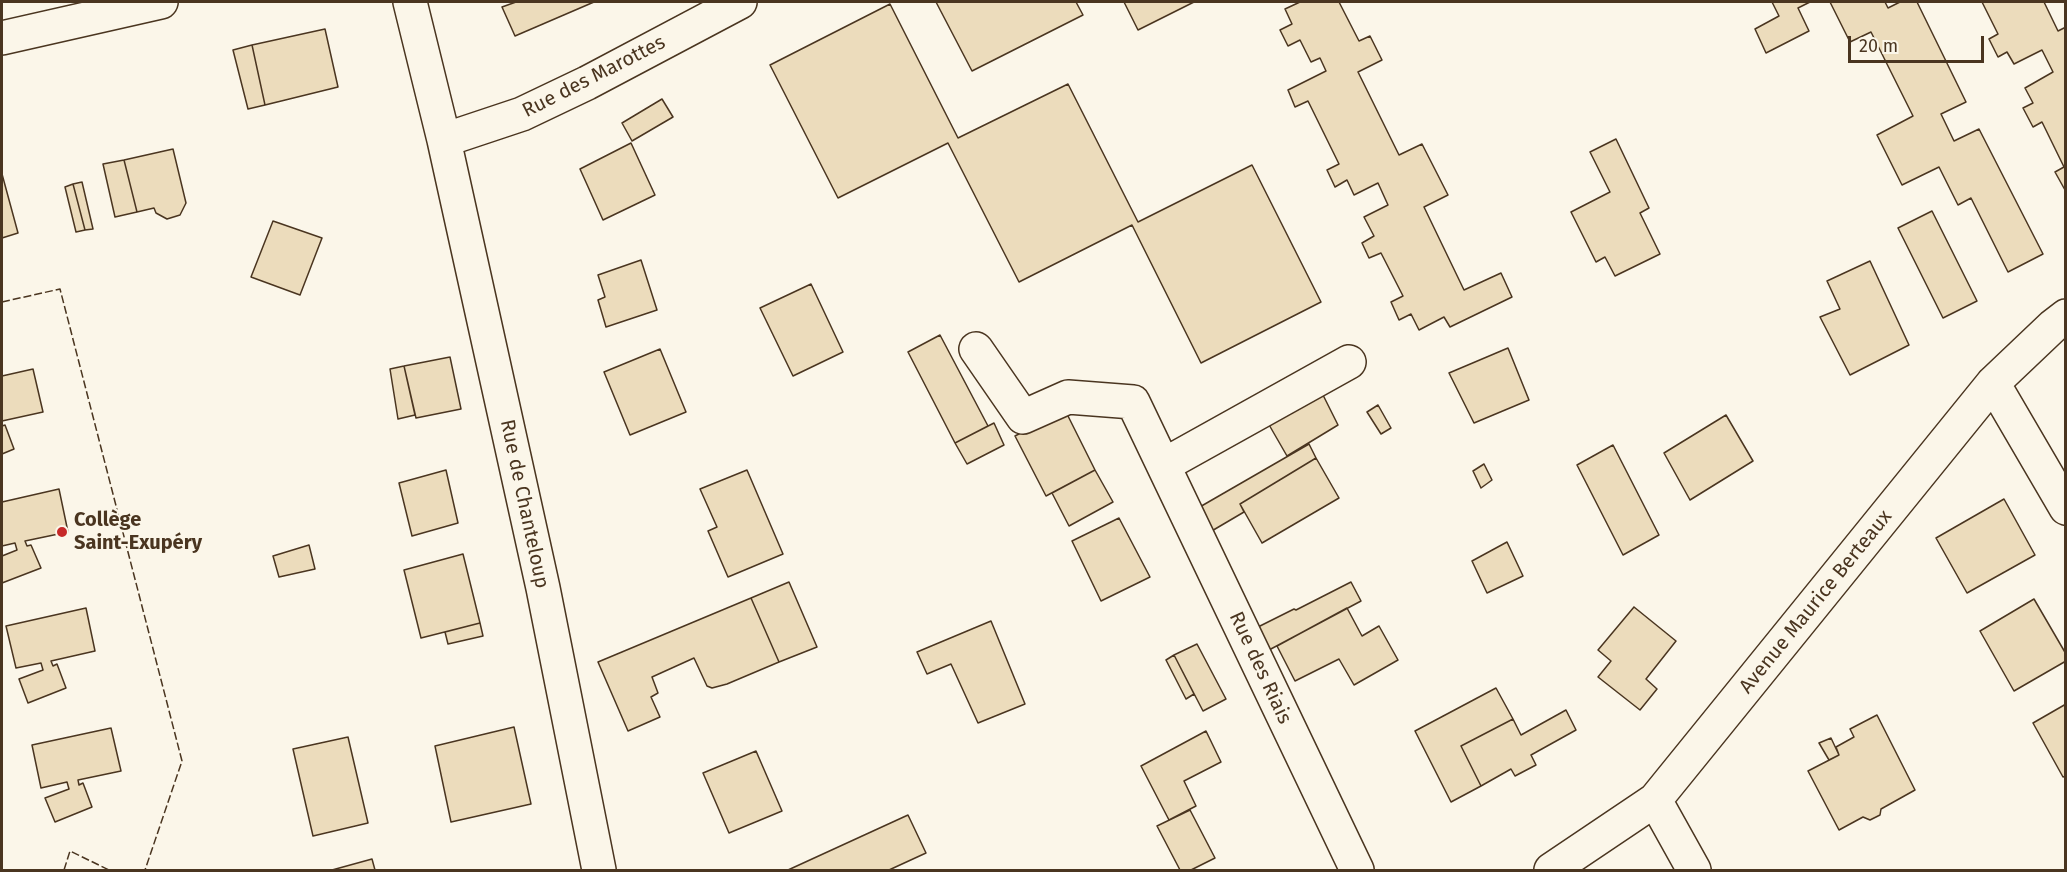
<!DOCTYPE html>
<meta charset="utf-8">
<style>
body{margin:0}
#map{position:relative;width:2067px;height:872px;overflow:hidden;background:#fbf6e9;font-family:"Fira Sans",sans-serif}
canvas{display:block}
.frame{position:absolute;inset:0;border:3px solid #4a3520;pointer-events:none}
.scale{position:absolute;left:1848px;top:36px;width:136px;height:27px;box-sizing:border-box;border:3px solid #4a3520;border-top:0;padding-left:8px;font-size:18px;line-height:21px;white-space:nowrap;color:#4a3520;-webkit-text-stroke:4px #fbf6e9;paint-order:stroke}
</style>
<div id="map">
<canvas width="2067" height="872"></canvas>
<div class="frame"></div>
<div class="scale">20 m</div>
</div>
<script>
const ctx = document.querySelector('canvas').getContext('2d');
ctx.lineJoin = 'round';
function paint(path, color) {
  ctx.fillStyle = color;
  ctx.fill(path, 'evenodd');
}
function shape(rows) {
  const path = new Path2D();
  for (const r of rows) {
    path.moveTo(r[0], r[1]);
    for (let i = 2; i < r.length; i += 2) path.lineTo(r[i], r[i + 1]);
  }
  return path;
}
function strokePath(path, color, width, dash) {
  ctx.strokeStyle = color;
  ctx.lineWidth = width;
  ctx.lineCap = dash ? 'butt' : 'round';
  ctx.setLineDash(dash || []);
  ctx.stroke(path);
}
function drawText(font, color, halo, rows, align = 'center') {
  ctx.font = font + ' "Fira Sans",sans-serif';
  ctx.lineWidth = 4.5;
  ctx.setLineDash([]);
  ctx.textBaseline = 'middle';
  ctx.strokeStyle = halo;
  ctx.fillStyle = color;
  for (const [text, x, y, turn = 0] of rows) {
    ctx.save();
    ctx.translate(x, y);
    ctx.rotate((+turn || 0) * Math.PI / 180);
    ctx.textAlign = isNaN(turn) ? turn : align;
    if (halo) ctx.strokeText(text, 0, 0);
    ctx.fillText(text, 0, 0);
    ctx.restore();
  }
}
const building = shape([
 [516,2,594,2,515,36,502,7,516,2],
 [936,2,1076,2,1083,15,972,71,936,2],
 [1124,2,1194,2,1138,30,1124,2],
 [1300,2,1339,2,1359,41,1370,36,1382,60,1358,72,1399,155,1422,144,1448,195,1424,207,1464,290,1501,273,1512,297,1450,327,1444,317,1419,330,1411,314,1399,320,1391,302,1403,296,1381,253,1369,258,1362,243,1374,236,1364,217,1388,205,1378,183,1354,195,1347,180,1335,187,1327,170,1339,164,1308,101,1295,107,1288,90,1326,71,1320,58,1311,62,1300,40,1288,46,1280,30,1292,24,1285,9,1300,2],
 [1772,2,1810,2,1798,8,1809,31,1766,53,1755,29,1779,16,1772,2],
 [1830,2,1885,2,1888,8,1900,2,1917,2,1966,102,1941,114,1954,141,1979,129,2043,254,2008,272,1971,198,1958,205,1939,167,1902,185,1877,135,1913,116,1871,32,1850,42,1830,2],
 [1982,2,2044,2,2058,31,2066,27,2065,190,2055,172,2064,167,2042,122,2033,127,2023,108,2033,103,2025,88,2053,72,2042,50,2014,64,2007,52,1998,57,1989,39,1998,34,1982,2],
 [890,4,958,138,1068,84,1138,222,1252,165,1321,302,1201,363,1132,225,1019,282,948,143,838,198,770,65,890,4],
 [325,29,338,87,265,105,252,45,325,29],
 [252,45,265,105,248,109,233,50,252,45],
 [662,99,673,117,632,141,622,123,662,99],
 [1616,139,1649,208,1640,213,1660,254,1615,276,1605,257,1596,262,1571,212,1610,192,1590,152,1616,139],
 [631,143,655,195,603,220,580,169,631,143],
 [173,149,186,203,180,215,167,219,156,213,154,208,137,212,124,160,173,149],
 [124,160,137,212,115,217,103,164,124,160],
 [2,174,18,233,2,238,2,174],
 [82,182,93,229,85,230,73,184,82,182],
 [73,184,85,230,76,232,65,187,73,184],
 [1932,211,1977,301,1943,318,1898,228,1932,211],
 [273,221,322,238,300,295,251,277,273,221],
 [641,260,657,310,606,327,598,300,605,297,598,275,641,260],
 [1870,261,1909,345,1850,375,1820,317,1840,309,1827,281,1870,261],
 [811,284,843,352,793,376,760,308,811,284],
 [940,335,988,426,955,443,908,352,940,335],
 [1508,348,1529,400,1474,423,1449,373,1508,348],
 [660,349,686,412,630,435,604,372,660,349],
 [450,357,461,409,416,418,404,366,450,357],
 [404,366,415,415,398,419,390,369,404,366],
 [33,369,43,412,2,421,2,376,33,369],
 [1322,393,1338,425,1287,456,1268,423,1322,393],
 [1378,405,1391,428,1381,434,1367,412,1378,405],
 [1065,410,1095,470,1046,496,1015,436,1065,410],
 [1726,415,1753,461,1690,500,1664,453,1726,415],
 [994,423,1004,445,967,464,955,443,994,423],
 [5,425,14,449,2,454,2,426,5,425],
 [1309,444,1316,458,1240,504,1244,512,1210,532,1198,508,1309,444],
 [1613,445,1659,535,1623,555,1577,465,1613,445],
 [1316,458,1339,498,1262,543,1240,504,1316,458],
 [1484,464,1492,480,1481,488,1473,471,1484,464],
 [446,470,458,523,412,536,399,483,446,470],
 [747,470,783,554,728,577,708,531,717,527,700,489,747,470],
 [1095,470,1113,502,1069,526,1052,493,1095,470],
 [59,489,68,532,25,541,27,546,31,545,41,568,2,583,2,556,17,550,15,543,2,546,2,502,59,489],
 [2004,499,2035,555,1967,593,1936,538,2004,499],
 [1119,518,1150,577,1101,601,1072,541,1119,518],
 [1507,542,1523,576,1487,593,1472,561,1507,542],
 [309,545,315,569,279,577,273,556,309,545],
 [463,554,480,623,421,638,404,570,463,554],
 [789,582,817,647,779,662,751,598,789,582],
 [1351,582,1361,601,1269,650,1258,627,1294,609,1296,610,1351,582],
 [751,598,779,662,727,684,712,688,707,686,694,658,652,677,658,693,651,697,660,717,628,731,598,662,751,598],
 [2034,599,2066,654,2066,661,2014,691,1980,631,2034,599],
 [1634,607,1676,641,1646,679,1657,689,1640,710,1598,677,1611,661,1598,650,1634,607],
 [86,608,95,651,51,661,53,666,57,664,66,688,28,703,19,679,43,670,41,663,16,668,6,626,86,608],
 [1347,608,1362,636,1379,626,1398,660,1354,685,1339,659,1295,681,1277,646,1347,608],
 [991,621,1025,704,978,723,951,664,927,674,917,652,991,621],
 [480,623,483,636,448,644,445,632,480,623],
 [1197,644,1226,699,1203,711,1174,655,1197,644],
 [1174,655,1194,694,1186,699,1166,660,1174,655],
 [1496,688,1513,719,1461,746,1481,786,1451,802,1415,731,1496,688],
 [2066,704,2066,776,2063,777,2033,723,2066,704],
 [1566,710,1576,730,1531,755,1536,765,1515,776,1511,769,1481,786,1461,746,1513,719,1521,735,1566,710],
 [1877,715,1915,790,1881,809,1880,815,1870,820,1863,817,1839,830,1808,771,1839,755,1836,747,1854,737,1850,729,1877,715],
 [514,727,531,804,451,822,435,746,514,727],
 [111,728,121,771,78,780,79,785,83,783,92,807,55,822,45,798,69,789,67,782,41,788,32,745,111,728],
 [1206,731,1221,762,1184,781,1196,806,1169,820,1141,766,1206,731],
 [348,737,368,823,313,836,293,749,348,737],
 [1831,738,1839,755,1829,760,1819,743,1831,738],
 [756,751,782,811,729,833,703,773,756,751],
 [1190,810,1215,858,1191,870,1180,870,1157,826,1190,810],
 [908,815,926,853,889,870,788,870,908,815],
 [372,859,375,870,332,870,372,859]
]);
paint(building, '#ecdcbc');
strokePath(building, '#4a3520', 1.5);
const minor = shape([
 [410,2,444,140,543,588,599,870],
 [2,38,161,2],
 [444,140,522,114,587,83,740,2],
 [976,349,1023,417,1068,397,1133,402,1357,870],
 [1993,383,2066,508],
 [1164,465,1349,362],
 [1655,800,1694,870],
 [1551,870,1655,800,1993,383,2053,326,2066,316]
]);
strokePath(minor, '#4a3520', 36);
strokePath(minor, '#fbf6e9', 33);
strokePath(shape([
 [2,302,60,289,182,761,145,870],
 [64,870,70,851,109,870]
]), '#4a3520', 1.5, [8, 3]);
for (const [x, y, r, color] of [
 [62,532,6,"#c62828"]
]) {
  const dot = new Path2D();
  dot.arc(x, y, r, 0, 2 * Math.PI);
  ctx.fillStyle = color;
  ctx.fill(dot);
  strokePath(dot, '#fbf6e9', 2);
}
drawText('20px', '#4a3520', '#fbf6e9', [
 ["Rue des Marottes",594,77,-27],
 ["Rue de Chanteloup",524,504,78],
 ["Avenue Maurice Berteaux",1816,602,-51],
 ["Rue des Riais",1260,668,65]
]);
drawText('bold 20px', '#4a3520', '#fbf6e9', [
 ["Collège",74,520],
 ["Saint-Exupéry",74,543]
], 'left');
</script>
